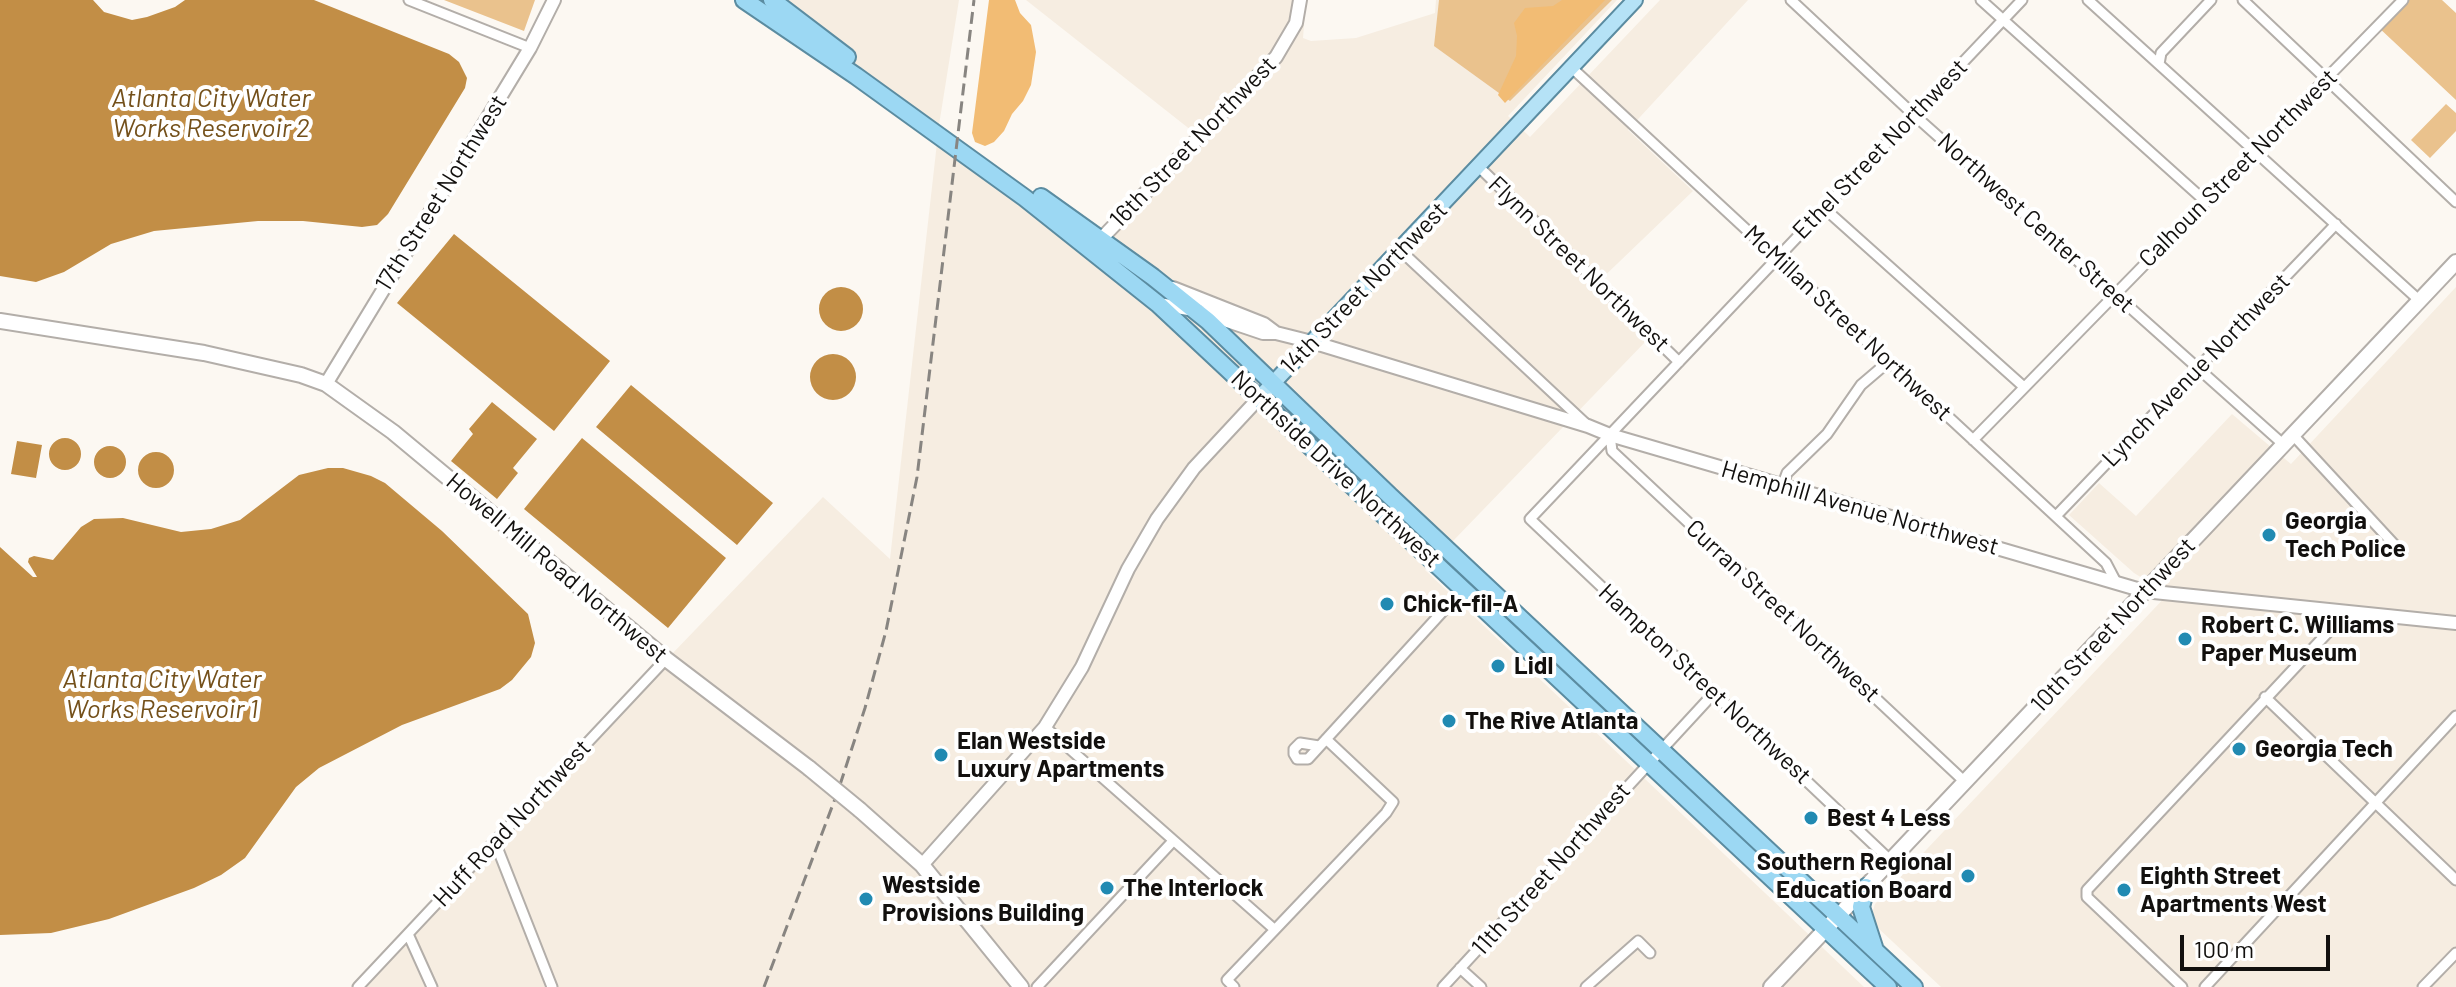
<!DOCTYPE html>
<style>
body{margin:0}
#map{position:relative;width:2456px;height:987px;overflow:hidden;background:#fcf8f2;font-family:Barlow,sans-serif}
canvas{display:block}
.scale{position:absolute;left:2180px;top:935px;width:150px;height:36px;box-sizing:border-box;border:4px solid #12100e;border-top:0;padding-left:10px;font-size:24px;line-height:28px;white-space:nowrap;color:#12100e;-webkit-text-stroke:6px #fff;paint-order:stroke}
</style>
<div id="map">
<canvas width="2456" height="987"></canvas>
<div class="scale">100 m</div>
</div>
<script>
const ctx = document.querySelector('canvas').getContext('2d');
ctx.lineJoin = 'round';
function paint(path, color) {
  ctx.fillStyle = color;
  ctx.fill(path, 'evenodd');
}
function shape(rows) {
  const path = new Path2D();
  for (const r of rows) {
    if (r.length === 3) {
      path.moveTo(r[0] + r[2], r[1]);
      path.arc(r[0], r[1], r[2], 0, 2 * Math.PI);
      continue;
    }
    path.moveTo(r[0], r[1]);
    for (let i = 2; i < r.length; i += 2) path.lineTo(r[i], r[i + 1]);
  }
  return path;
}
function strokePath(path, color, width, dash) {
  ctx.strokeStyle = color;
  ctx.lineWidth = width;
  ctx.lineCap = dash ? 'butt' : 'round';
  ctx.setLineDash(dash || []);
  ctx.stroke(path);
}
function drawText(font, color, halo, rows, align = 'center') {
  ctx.font = font + ' Barlow,sans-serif';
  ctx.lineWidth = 8;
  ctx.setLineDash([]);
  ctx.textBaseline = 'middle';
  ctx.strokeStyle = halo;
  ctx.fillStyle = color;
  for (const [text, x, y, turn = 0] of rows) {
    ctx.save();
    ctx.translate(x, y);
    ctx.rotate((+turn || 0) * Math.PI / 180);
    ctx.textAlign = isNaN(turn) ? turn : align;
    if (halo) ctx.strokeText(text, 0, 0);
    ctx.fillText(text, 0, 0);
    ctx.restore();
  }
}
paint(shape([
 [776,0,959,0,939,125,1099,240,1201,138,1026,0,1306,0,1303,38,1311,41,1356,38,1435,13,1436,0,1617,0,1508,116,1530,137,1660,0,1748,0,1628,130,1693,191,1593,287,1648,339,1425,570,1864,987,360,987,671,655,823,497,890,559,939,125,810,31],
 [2456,287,2456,987,1941,987,1877,927,1872,914,1875,904,2168,594,2134,573,2069,515,2099,483,2136,516,2232,414,2291,464]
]), '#f6ede1');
paint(shape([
 [444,0,535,0,524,31],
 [1439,0,1612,0,1510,101,1434,46],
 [2403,0,2442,0,2456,13,2456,100,2377,26],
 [2446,104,2456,113,2456,131,2430,158,2411,140]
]), '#eac28d');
paint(shape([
 [989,0,1015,0,1020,13,1031,25,1036,52,1031,85,1023,101,1012,114,1004,131,994,142,985,146,975,142,972,133],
 [1562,0,1605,0,1505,103,1498,95,1516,56,1517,36,1514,23,1525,8,1553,6]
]), '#f2bc74');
paint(shape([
 [0,0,93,0,104,12,132,20,147,17,175,7,185,0,314,0,449,54,459,62,467,78,465,88,388,214,377,225,362,227,303,221,258,221,154,231,111,244,64,272,36,282,0,276],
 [454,234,610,361,554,431,397,303],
 [841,309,22],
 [833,377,23],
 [631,385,773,503,737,545,596,427],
 [492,402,537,439,513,468,518,473,497,499,451,461,473,434,469,429],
 [65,454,16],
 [582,438,726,558,668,628,524,509],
 [17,441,42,445,36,478,11,474],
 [110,462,16],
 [156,470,18],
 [328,468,343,468,371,476,385,483,442,531,528,614,535,643,531,657,512,680,500,689,402,725,319,768,296,787,245,858,221,875,194,888,109,919,51,933,0,935,0,547,33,577,37,577,28,562,29,558,34,556,53,560,81,527,94,519,123,518,181,532,211,529,240,520,299,475]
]), '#c28e46');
const minor = shape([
 [409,0,530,48],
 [1791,0,1913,114,2284,445],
 [1981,0,2205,201],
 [2088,0,2420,301],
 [2243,0,2456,202],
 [2159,64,2161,53,2211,0],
 [1572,68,2106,563,2117,584],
 [1479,167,1679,362],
 [1824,208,2024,387],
 [1400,250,1585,423],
 [1610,435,1612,451,1965,782],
 [2293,435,2402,553],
 [1973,440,2403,0],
 [1783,484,1787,473,1827,434,1861,385,1888,362],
 [2056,516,2336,224],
 [2265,697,2456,880],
 [1045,727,1274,929],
 [1319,746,1300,743,1294,749,1294,754,1297,759,1308,759,1464,588],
 [495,842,552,987],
 [1891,861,1530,519,2022,0],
 [408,934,432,987],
 [1460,968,1481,987],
 [358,987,666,659],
 [1037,987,1173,841],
 [1234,987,1227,980,1386,813,1393,802,1326,739],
 [1443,987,1714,693],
 [1586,987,1638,941,1650,953],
 [2182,987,2087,897,2087,890,2346,613],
 [2205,987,2456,716],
 [2423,987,2456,953]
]);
const tertiary = shape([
 [1101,239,1276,57,1296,23,1300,0],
 [1173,288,1264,324,1276,333],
 [1158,304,1195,310,1263,333,1276,333,1312,342,1588,426,1610,435,2144,591,2456,623],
 [326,384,530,48,554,0],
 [922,865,1045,727,1082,667,1128,569,1157,519,1194,468,1260,397]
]);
const secondary = shape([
 [0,321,204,353,301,375,326,384,393,432,666,659,809,768],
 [860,810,922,865,1021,987],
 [1771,987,2456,262]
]);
const primary = shape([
 [1260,397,1635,0]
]);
const trunk = shape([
 [744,0,856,76,1025,198,1158,304,1888,987],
 [772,0,847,57],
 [1041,197,1153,277,1208,321,1390,496,1914,987],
 [1866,887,1861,907,1874,947]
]);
strokePath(minor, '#b3aea9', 13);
strokePath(tertiary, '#b3aea9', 16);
strokePath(secondary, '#b3aea9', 18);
strokePath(primary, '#5b8ca1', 18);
strokePath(trunk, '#5b8ca1', 20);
strokePath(minor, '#fff', 9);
strokePath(tertiary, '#fff', 12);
strokePath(secondary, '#fff', 14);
strokePath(primary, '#b5e2f6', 14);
strokePath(trunk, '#9cd8f3', 16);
strokePath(shape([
 [764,987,838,791,865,708,886,631,917,477,974,0]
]), '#888581', 3, [12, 6]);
const secondaryBridge = shape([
 [809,768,860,810]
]);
strokePath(secondaryBridge, '#b3aea9', 18, []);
strokePath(secondaryBridge, '#fff', 14);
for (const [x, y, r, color] of [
 [2269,535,8,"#218ab2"],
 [1387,604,8,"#218ab2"],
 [2185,639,8,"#218ab2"],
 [1498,666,8,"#218ab2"],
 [1449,721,8,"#218ab2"],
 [2239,749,8,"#218ab2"],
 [941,755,8,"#218ab2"],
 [1811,818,8,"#218ab2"],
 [1968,876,8,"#218ab2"],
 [1107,888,8,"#218ab2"],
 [2124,890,8,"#218ab2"],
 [866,899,8,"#218ab2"]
]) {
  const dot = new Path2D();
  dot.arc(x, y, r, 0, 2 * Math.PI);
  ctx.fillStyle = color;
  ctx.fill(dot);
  strokePath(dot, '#fff', 3);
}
drawText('24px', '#12100e', '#fff', [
 ["16th Street Northwest",1193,142,-46],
 ["Ethel Street Northwest",1880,149,-46],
 ["Calhoun Street Northwest",2238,168,-45],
 ["17th Street Northwest",441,193,-58],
 ["Northwest Center Street",2036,223,42],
 ["Flynn Street Northwest",1579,264,44],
 ["14th Street Northwest",1364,288,-46],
 ["McMillan Street Northwest",1848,323,43],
 ["Lynch Avenue Northwest",2196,370,-46],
 ["Northside Drive Northwest",1336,469,43],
 ["Hemphill Avenue Northwest",1860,508,16],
 ["Howell Mill Road Northwest",557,568,40],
 ["Curran Street Northwest",1783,611,43],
 ["10th Street Northwest",2113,625,-47],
 ["Hampton Street Northwest",1705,684,43],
 ["Huff Road Northwest",512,823,-47],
 ["11th Street Northwest",1551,869,-48]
]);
drawText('bold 24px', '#12100e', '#fff', [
 ["Georgia",2285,521],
 ["Tech Police",2285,549],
 ["Chick-fil-A",1403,604],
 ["Robert C. Williams",2201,625],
 ["Paper Museum",2201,653],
 ["Lidl",1514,666],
 ["The Rive Atlanta",1465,721],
 ["Elan Westside",957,741],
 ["Luxury Apartments",957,769],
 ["Georgia Tech",2255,749],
 ["Best 4 Less",1827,818],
 ["Southern Regional",1952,862,"right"],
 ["Education Board",1952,890,"right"],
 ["Eighth Street",2140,876],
 ["Apartments West",2140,904],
 ["Westside",882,885],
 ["Provisions Building",882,913],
 ["The Interlock",1123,888]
], 'left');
drawText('italic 26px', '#74501a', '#fff', [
 ["Atlanta City Water",211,98],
 ["Works Reservoir 2",211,128],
 ["Atlanta City Water",162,679],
 ["Works Reservoir 1",162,709]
]);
</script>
